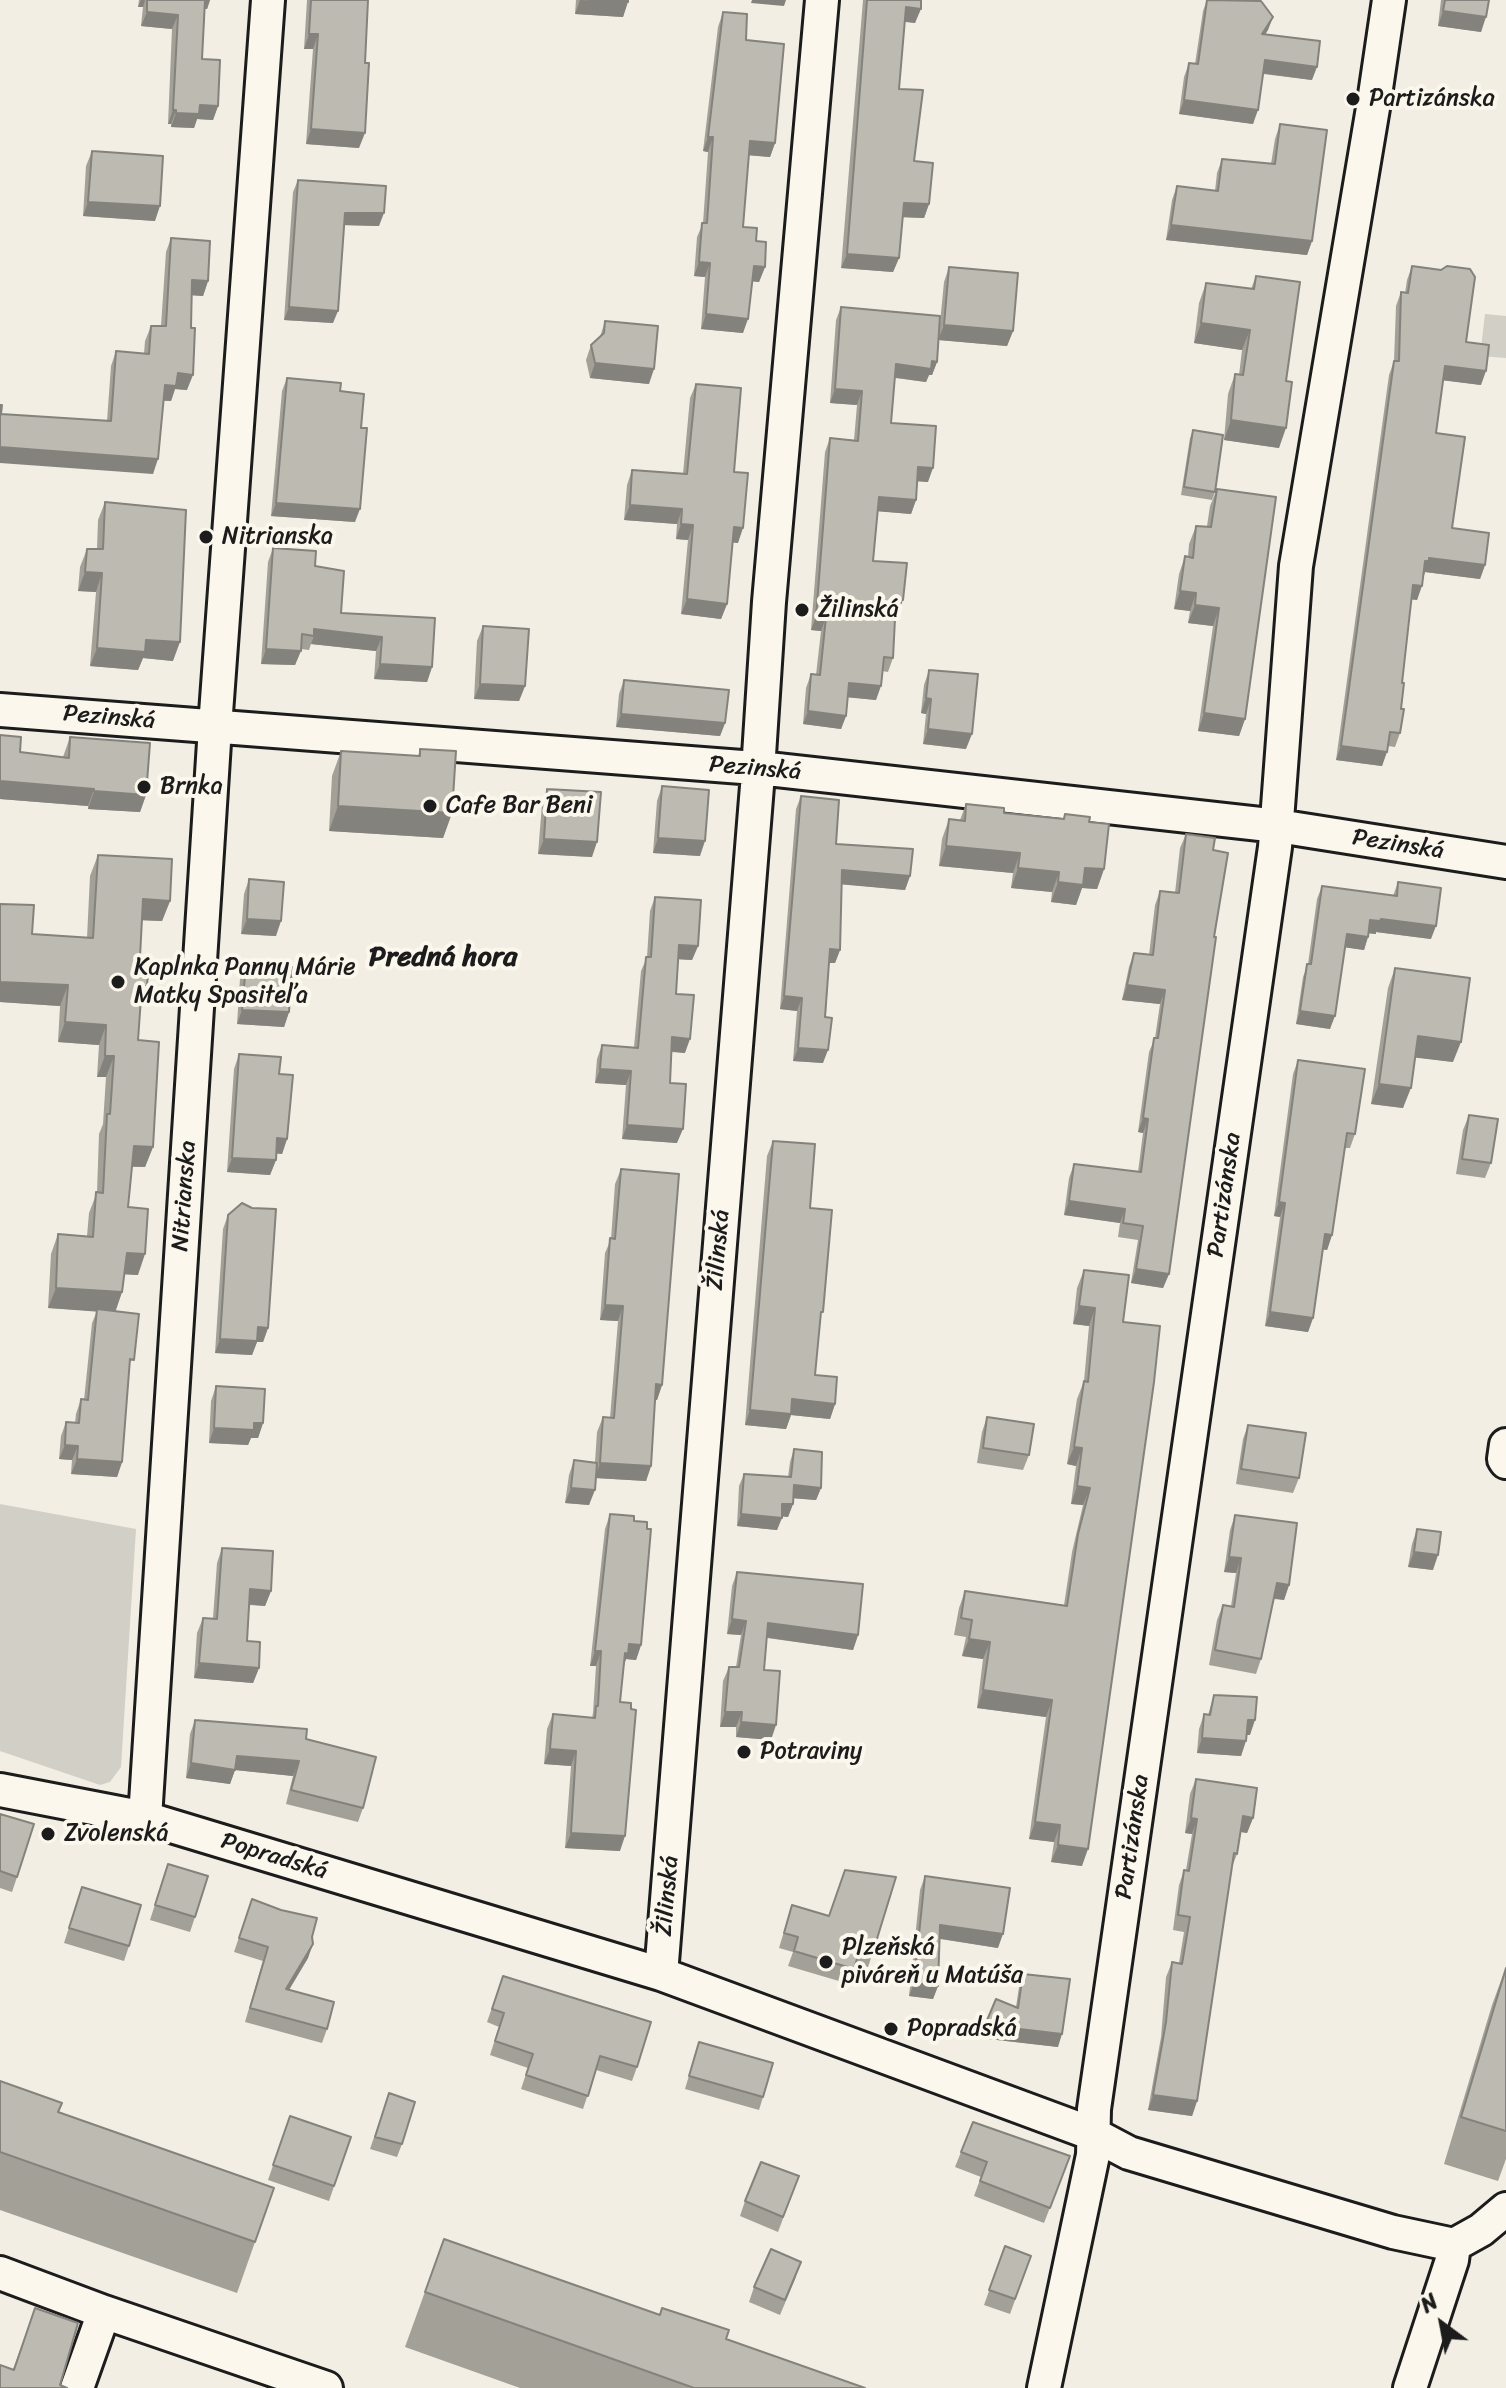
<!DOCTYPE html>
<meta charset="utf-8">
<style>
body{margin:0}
#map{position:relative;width:1506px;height:2388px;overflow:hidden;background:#f2eee4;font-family:Sriracha,sans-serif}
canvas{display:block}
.north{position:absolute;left:1402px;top:2284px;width:80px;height:80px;-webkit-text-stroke:6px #fbf7ec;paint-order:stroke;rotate:328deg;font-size:22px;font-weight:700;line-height:32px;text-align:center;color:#1c1c1c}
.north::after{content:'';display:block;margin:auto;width:28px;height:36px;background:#1c1c1c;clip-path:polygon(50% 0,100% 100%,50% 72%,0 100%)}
</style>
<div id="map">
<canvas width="1506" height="2388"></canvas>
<div class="north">N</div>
</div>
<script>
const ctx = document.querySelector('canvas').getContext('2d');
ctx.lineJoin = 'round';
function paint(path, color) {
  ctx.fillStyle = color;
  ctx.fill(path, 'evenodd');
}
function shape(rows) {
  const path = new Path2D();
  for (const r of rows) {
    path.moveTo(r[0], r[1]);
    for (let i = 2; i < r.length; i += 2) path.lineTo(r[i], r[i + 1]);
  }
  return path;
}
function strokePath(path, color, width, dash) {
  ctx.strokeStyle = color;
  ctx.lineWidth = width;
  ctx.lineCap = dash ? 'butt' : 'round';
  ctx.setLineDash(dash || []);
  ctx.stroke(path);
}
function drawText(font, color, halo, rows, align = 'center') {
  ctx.font = font + ' Sriracha,sans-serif';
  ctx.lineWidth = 8;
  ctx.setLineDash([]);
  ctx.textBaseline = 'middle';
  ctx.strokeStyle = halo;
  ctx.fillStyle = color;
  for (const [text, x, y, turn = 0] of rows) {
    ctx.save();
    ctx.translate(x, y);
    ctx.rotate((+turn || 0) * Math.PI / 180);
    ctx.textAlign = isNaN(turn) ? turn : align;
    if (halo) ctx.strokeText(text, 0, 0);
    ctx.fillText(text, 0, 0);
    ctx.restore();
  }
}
paint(shape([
 [1485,314,1506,316,1506,358,1480,356],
 [0,1504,136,1529,121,1767,110,1782,100,1785,0,1751]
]), '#d2cfc6');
const minor = shape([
 [0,710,768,769,1278,826,1506,862],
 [1506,1445,1504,1459,1506,1462],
 [0,1790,145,1818,661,1974,1093,2134,1129,2153,1393,2232,1454,2245],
 [145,1818,215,727,268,0],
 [661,1974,757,786,769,602,822,0],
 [1454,2245,1481,2230,1506,2209],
 [0,2273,104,2312,326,2388],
 [77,2388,104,2312],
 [1044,2388,1093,2155,1094,2109,1275,847,1296,566,1374,102,1389,0],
 [1410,2388,1452,2260,1454,2245]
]);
strokePath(minor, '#1c1c1c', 38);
strokePath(minor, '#fbf7ec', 32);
paint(shape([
 [139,0,210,0,207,9,205,9,202,59,218,106,213,120,197,119,194,128,171,127,171,124,168,124,172,29,141,26,143,7,138,7],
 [307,0,368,0,359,148,306,144,313,49,304,49],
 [576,0,628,0,623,17,575,14],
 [863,0,921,0,915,23,905,22,899,89,914,161,929,204,924,218,902,217,899,258,893,272,841,268],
 [1207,0,1273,17,1265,35,1312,80,1263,74,1253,124,1179,114,1184,77,1189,63,1195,64,1203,11],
 [1441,0,1489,0,1481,32,1438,26],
 [723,12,746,40,775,143,770,157,749,155,743,227,756,241,765,267,759,282,752,281,743,333,701,329,705,277,694,276,697,237,703,223,708,152,703,151,718,27],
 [1280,124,1312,241,1307,255,1166,240,1172,200,1177,186,1215,191,1217,173,1222,159,1271,164,1275,139],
 [92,151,155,221,83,216,86,166],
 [298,180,379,226,344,225,333,323,284,320,293,192],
 [171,238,208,281,203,296,192,295,187,390,175,389,171,401,163,401,153,474,1,414,107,421,111,366,116,351,144,354,145,341,151,326,161,326,166,252],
 [1412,266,1466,342,1481,385,1443,380,1436,433,1452,528,1485,565,1480,579,1425,572,1417,600,1411,599,1402,683,1400,733,1395,747,1388,746,1382,766,1336,760,1389,375,1394,361,1396,306,1401,292,1405,293,1407,280],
 [949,267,1013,331,1007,346,939,340,937,362,932,375,929,375,926,382,895,378,891,423,928,482,917,481,916,500,911,514,878,511,873,561,898,613,895,613,893,658,888,672,882,671,876,700,848,697,846,716,841,729,803,724,806,688,811,674,816,675,821,631,811,630,825,452,830,438,854,440,857,405,830,403,836,320,841,307,940,323,944,282],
 [1256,276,1286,381,1279,448,1224,440,1228,394,1235,374,1239,375,1242,350,1194,343,1199,303,1206,283,1251,289],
 [605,321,649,384,590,378,586,360,591,345,600,337],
 [287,378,340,391,361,428,355,522,271,516,282,391],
 [696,384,734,472,738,543,732,542,727,604,721,619,681,614,688,540,676,539,677,524,624,520,627,485,632,470,683,474,690,398],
 [1193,430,1215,492,1212,500,1181,495,1190,438],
 [1217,489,1245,719,1239,736,1198,731,1213,626,1188,623,1190,611,1174,609,1179,574,1185,556,1188,557,1189,544,1196,526,1207,526,1210,506],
 [105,502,173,661,143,658,138,670,90,666,96,592,78,591,80,567,87,549,97,549,98,520],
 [273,548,315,566,341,613,432,667,427,682,374,679,376,651,311,644,309,650,301,649,295,665,261,664,268,562],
 [483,626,525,686,519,701,474,699,477,641],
 [929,670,966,749,923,744,926,714,921,713,924,685],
 [624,680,725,723,720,736,616,727,619,694],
 [0,735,20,752,63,757,70,737,146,795,140,812,88,809,88,806,0,799],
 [420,749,452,813,443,838,329,831,332,776,341,751,418,756],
 [662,786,700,856,653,853,657,801],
 [547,789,592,857,538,854,542,804],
 [801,796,836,844,910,876,905,890,842,884,840,950,835,963,829,963,823,1063,793,1061,797,1011,780,1009,796,809],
 [966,804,1004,813,1063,819,1065,814,1089,822,1104,869,1097,889,1082,888,1076,905,1051,902,1052,892,1011,888,1013,873,939,866,942,839,949,819,960,820],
 [1186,834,1213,850,1214,937,1169,1274,1163,1288,1131,1283,1138,1240,1118,1237,1120,1223,1064,1215,1069,1178,1074,1164,1138,1172,1143,1133,1138,1132,1149,1052,1155,1038,1160,1004,1122,1000,1129,967,1134,953,1149,955,1155,905,1160,891,1175,893,1180,848],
 [98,855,170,901,162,921,142,920,140,957,144,961,147,986,140,1006,138,1040,153,1147,145,1167,132,1167,128,1207,138,1275,124,1274,122,1292,115,1311,129,1372,122,1462,117,1477,71,1474,72,1460,59,1459,61,1436,66,1422,75,1423,76,1414,81,1399,84,1400,92,1323,97,1311,48,1308,51,1254,58,1234,87,1236,89,1213,97,1192,99,1134,103,1124,106,1077,97,1077,99,1045,58,1042,60,1006,0,1002,0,904,32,934,87,938,90,876],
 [249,879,276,936,241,934,244,894],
 [1398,882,1431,939,1376,932,1376,934,1369,933,1364,950,1345,947,1330,1029,1296,1024,1303,977,1308,964,1317,899,1322,886,1393,896],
 [655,897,698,946,692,960,678,959,676,994,685,1053,671,1052,670,1083,677,1143,622,1139,626,1085,595,1083,597,1059,602,1045,634,1047,641,971,647,957,650,911],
 [246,964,289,1012,284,1027,237,1024,240,979],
 [1395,968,1453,1062,1415,1057,1403,1108,1371,1104,1388,988],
 [239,1054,287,1139,282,1154,276,1153,276,1160,270,1175,227,1172,234,1069],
 [1298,1060,1355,1134,1350,1148,1345,1148,1332,1235,1327,1250,1323,1249,1313,1318,1308,1332,1265,1326,1280,1217,1274,1216,1293,1074],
 [1469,1115,1491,1163,1485,1178,1456,1174,1463,1130],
 [773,1141,810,1208,820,1319,815,1375,835,1404,830,1419,791,1415,786,1429,745,1425,767,1156],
 [621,1169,662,1385,657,1400,655,1400,651,1466,646,1481,596,1478,589,1505,565,1503,569,1475,574,1460,595,1462,597,1432,603,1417,610,1418,618,1321,600,1320,605,1253,611,1239,615,1184],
 [228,1215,268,1328,263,1342,257,1342,252,1355,215,1353,223,1229],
 [1084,1270,1123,1322,1082,1866,1051,1862,1054,1842,1029,1839,1046,1717,977,1708,983,1659,962,1656,966,1637,954,1635,959,1608,965,1591,1064,1605,1072,1552,1083,1505,1071,1504,1076,1466,1067,1464,1077,1399,1084,1381,1089,1326,1073,1324,1077,1288],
 [216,1386,263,1423,258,1438,251,1438,248,1445,209,1443,211,1401],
 [987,1417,1029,1455,1023,1470,977,1463,982,1432],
 [1248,1425,1299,1478,1293,1493,1236,1484,1243,1439],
 [794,1449,821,1488,816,1500,793,1498,793,1504,788,1517,782,1516,777,1530,737,1526,739,1486,744,1474,788,1477,790,1462],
 [610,1514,641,1645,636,1660,626,1659,623,1666,620,1702,620,1851,565,1848,571,1766,544,1764,547,1729,553,1714,592,1718,593,1713,596,1666,590,1666,605,1529],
 [1235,1515,1289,1585,1284,1600,1274,1599,1261,1659,1256,1674,1209,1665,1217,1620,1223,1605,1231,1606,1236,1573,1224,1572,1230,1530],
 [1417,1529,1433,1570,1408,1567,1412,1544],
 [222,1548,271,1591,265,1606,249,1605,247,1641,259,1668,253,1683,194,1678,197,1633,203,1618,213,1618,217,1563],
 [737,1572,858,1635,853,1650,767,1638,764,1670,771,1740,736,1737,736,1727,720,1727,723,1681,729,1667,736,1667,741,1635,727,1634,732,1586],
 [1214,1695,1250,1735,1247,1735,1241,1756,1197,1753,1199,1729,1204,1714,1208,1715],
 [195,1720,306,1739,363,1808,358,1822,286,1804,293,1776,235,1770,230,1784,186,1778,190,1734],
 [1196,1779,1253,1818,1247,1833,1240,1832,1237,1854,1232,1867,1197,2101,1192,2116,1148,2110,1161,2037,1166,1977,1172,1962,1179,1963,1184,1932,1173,1930,1179,1885,1184,1870,1186,1870,1192,1834,1185,1833,1190,1794],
 [0,1814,17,1877,12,1892,0,1888],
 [168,1864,195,1917,190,1932,150,1920],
 [925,1876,998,1948,940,1939,938,1986,933,1999,909,1996,920,1890],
 [82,1887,129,1946,124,1961,64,1943],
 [252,1899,312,1937,308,1958,289,1990,327,2029,322,2043,245,2022,263,1961,234,1952],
 [792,1905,872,1955,867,1970,855,1967,849,1984,788,1966,793,1952,779,1948],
 [1506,1967,1506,2159,1498,2181,1444,2164,1492,2005],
 [1023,1974,1058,2047,980,2038,985,2025,1016,2007,1019,1987],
 [503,1976,637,2067,632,2081,596,2070,583,2109,521,2089,528,2068,490,2055,499,2027,487,2022],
 [699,2042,763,2097,759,2110,685,2089],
 [0,2081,58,2112,255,2242,237,2293,0,2210],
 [389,2093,402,2144,397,2157,370,2149],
 [290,2116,351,2137,329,2201,268,2180],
 [973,2122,1070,2156,1044,2223,974,2196,981,2177,955,2167],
 [799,2176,778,2232,740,2216,745,2201],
 [444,2239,726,2339,865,2388,520,2388,405,2347],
 [1005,2246,1031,2256,1010,2314,984,2305],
 [796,2277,780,2315,749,2302,754,2287],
 [35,2308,60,2385,13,2369]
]), '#a3a098');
paint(shape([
 [141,0,145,0,143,7,138,7],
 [204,0,210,0,207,9,201,9],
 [580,0,628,2,623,17,575,14],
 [752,0,786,0,784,6,751,3],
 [906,7,921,9,915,23,901,21],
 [1443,11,1486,17,1481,32,1438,26],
 [147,12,178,15,172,29,141,26],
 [1273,17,1268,30,1257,48,1262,34],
 [309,34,318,34,313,49,304,49],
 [1265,60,1317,67,1312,80,1260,73],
 [1184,100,1258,110,1253,124,1179,114],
 [200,105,218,106,213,120,197,119,194,128,171,127,176,113],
 [173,110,176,110,171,124,168,124],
 [311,129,365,133,359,148,306,144],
 [708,137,713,137,708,152,703,151],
 [750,141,775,143,770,157,745,155],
 [88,202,160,206,155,221,83,216],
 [904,203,929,204,924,218,898,217],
 [345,213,384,213,379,226,341,225],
 [1171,225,1312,241,1307,255,1166,240],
 [847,254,899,258,893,272,841,268],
 [699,262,710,263,705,277,694,276],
 [754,266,765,267,759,282,748,281],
 [192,280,208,281,203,296,187,295],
 [289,307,338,311,333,323,284,320],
 [706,314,748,319,743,333,701,329],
 [1201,323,1250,330,1242,350,1194,343],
 [944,325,1013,331,1007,346,938,340],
 [932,361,937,362,932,375,929,375,926,382,891,377,896,364],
 [595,363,654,369,649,384,590,378],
 [1445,366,1486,371,1481,385,1440,380],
 [178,373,193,375,187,390,175,389,171,401,159,400,165,385],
 [835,389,862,391,857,405,830,403],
 [1231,420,1286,428,1279,448,1224,440],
 [0,447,158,459,153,474,0,463],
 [918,467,933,468,928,482,914,481],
 [879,497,916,500,911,514,874,511],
 [276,503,360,509,355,522,271,516],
 [630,505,682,509,677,524,624,520],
 [681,524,693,525,688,540,676,539],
 [734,527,743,528,738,543,728,542],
 [1429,558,1485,565,1480,579,1425,572,1424,575,1425,561],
 [85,572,102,573,96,592,78,591],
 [1413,585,1422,586,1417,600,1408,599],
 [1180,591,1196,593,1190,611,1174,609],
 [687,599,727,604,721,619,681,614],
 [896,599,903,600,898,613,891,613],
 [1195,605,1219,608,1213,626,1188,623],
 [816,617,826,617,821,631,811,630],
 [314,629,382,637,376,651,311,644,314,636],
 [146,640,180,642,173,661,143,658,138,670,90,666,97,648],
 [266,649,301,651,295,665,261,664],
 [380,664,432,667,427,682,374,679],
 [849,683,881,686,876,700,844,697],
 [480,684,525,686,519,701,474,699],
 [926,698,931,699,926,714,921,713],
 [808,711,846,716,841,729,803,724],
 [1204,713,1245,719,1239,736,1198,731],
 [621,714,725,723,720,736,616,727],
 [928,729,972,734,966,749,923,744],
 [1341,746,1387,752,1382,766,1336,760],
 [0,781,94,789,88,806,0,799],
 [94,791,146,795,140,812,88,809],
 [338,806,452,813,443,838,329,831],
 [658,838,705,841,700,856,653,853],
 [544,839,597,842,592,857,538,854],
 [946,846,1020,853,1013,873,939,866],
 [1018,868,1059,872,1052,892,1011,888],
 [1085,868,1104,869,1097,889,1082,888,1076,905,1051,902,1058,882],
 [842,870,910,876,905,890,837,884],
 [143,899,170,901,162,921,135,920],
 [247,919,281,921,276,936,241,934],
 [1381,919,1436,926,1431,939,1376,932,1376,934,1365,933,1370,920],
 [1347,934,1368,937,1364,950,1342,947],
 [679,945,698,946,692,960,674,959],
 [830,949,840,950,835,963,825,963],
 [0,982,68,985,60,1006,0,1002],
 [1127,985,1165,990,1160,1004,1122,1000],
 [784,996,802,998,797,1011,780,1009],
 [242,1010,289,1012,284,1027,237,1024],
 [1300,1011,1335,1016,1330,1029,1296,1024],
 [65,1022,106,1025,99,1045,58,1042],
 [1418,1036,1461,1042,1453,1062,1410,1057],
 [672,1037,690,1039,685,1053,667,1051],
 [798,1048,828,1050,823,1063,793,1061],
 [105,1056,114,1056,106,1077,97,1077],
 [600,1069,631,1071,626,1085,595,1083],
 [1379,1084,1411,1088,1403,1108,1371,1104],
 [1143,1118,1148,1119,1143,1133,1138,1132],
 [627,1125,683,1129,677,1143,622,1139],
 [277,1138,287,1139,282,1154,272,1153],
 [134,1146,153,1147,145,1167,126,1166],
 [232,1158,276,1160,270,1175,227,1172],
 [1069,1201,1125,1209,1120,1223,1064,1215],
 [1279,1202,1285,1203,1280,1217,1274,1216],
 [1325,1234,1332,1235,1327,1250,1320,1249],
 [127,1253,145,1254,138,1275,119,1274],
 [1136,1269,1169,1274,1163,1288,1131,1283],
 [56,1288,122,1292,115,1313,48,1308],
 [605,1305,623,1306,618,1321,600,1320],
 [1079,1306,1095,1308,1089,1326,1073,1324],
 [1270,1312,1313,1318,1308,1332,1265,1326],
 [258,1327,268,1328,263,1342,257,1342,252,1355,215,1353,220,1339],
 [656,1384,662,1385,657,1400,651,1399],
 [792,1399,835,1404,830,1419,791,1415,786,1429,745,1425,750,1410],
 [254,1423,263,1423,258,1438,251,1438,248,1445,209,1443,214,1428],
 [65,1445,78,1446,72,1460,59,1459],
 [1074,1447,1082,1448,1076,1466,1067,1464],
 [77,1459,122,1462,117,1477,71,1474],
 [600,1463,651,1466,646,1481,595,1478],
 [794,1485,821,1488,816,1500,790,1498],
 [1077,1486,1090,1488,1083,1505,1071,1504],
 [571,1488,595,1490,589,1505,565,1503],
 [782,1504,793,1504,788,1517,778,1516],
 [741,1514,782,1518,777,1530,737,1526],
 [1414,1552,1438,1555,1433,1570,1408,1567],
 [1229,1557,1241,1558,1236,1573,1224,1572],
 [1277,1583,1289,1585,1284,1600,1272,1598],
 [250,1589,271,1591,265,1606,245,1604],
 [732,1619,746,1621,741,1635,727,1634],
 [768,1623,858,1635,853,1650,763,1637],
 [969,1639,990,1642,983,1659,962,1656],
 [629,1644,641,1645,636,1660,626,1659,623,1669,619,1668],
 [595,1651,601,1651,596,1666,590,1666],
 [199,1663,259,1668,253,1683,194,1678],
 [983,1690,1052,1700,1046,1717,977,1708],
 [725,1712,742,1712,736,1727,720,1727],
 [1248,1720,1255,1720,1250,1735,1242,1735],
 [741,1722,776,1725,771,1740,736,1737],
 [1202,1738,1246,1741,1241,1756,1197,1753],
 [550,1749,576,1751,571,1766,544,1764],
 [237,1756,299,1761,293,1776,235,1770,230,1784,186,1778,191,1763],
 [1243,1816,1253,1818,1247,1833,1237,1831],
 [1191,1818,1197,1819,1192,1834,1185,1833],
 [1035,1822,1060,1825,1054,1842,1029,1839],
 [571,1833,625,1836,620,1851,565,1848],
 [1058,1845,1088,1849,1082,1866,1051,1862],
 [940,1925,1003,1934,998,1948,936,1938],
 [313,1944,308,1958,281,2003,286,1989],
 [914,1983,938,1986,933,1999,909,1996],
 [985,2025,1062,2034,1058,2047,980,2038],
 [1153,2095,1197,2101,1192,2116,1148,2110]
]), '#84827c');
const building = shape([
 [147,0,205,0,202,59,220,60,218,106,200,105,199,114,176,113,176,110,173,110,178,15,147,12,147,0],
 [311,0,368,0,365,63,369,63,365,133,311,129,318,34,309,34,311,0],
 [589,0,628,0,628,2,589,0],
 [867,0,921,0,921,9,906,7,899,89,923,90,914,161,933,163,929,204,904,203,899,258,847,254,867,0],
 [1207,0,1261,1,1273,17,1262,34,1320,41,1317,67,1265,60,1258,110,1184,100,1189,63,1198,64,1207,0],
 [1445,0,1489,0,1486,17,1443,11,1445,0],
 [723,12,747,14,746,40,784,44,775,143,750,141,743,227,757,228,756,241,766,242,765,267,754,266,748,319,706,314,710,263,699,262,702,223,707,223,713,137,708,137,723,12],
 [1280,124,1327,130,1312,241,1171,225,1177,186,1218,191,1222,159,1275,164,1280,124],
 [92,151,163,156,160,206,88,202,92,151],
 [298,180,386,186,384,213,345,213,338,311,289,307,298,180],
 [171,238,210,241,208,281,192,280,191,328,195,328,193,375,178,373,176,386,165,385,158,459,0,447,0,405,2,405,1,414,111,421,116,351,149,354,151,326,166,326,171,238],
 [1412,266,1441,270,1447,266,1470,269,1475,277,1466,342,1489,345,1486,371,1445,366,1436,433,1465,437,1452,528,1489,533,1485,565,1429,558,1429,561,1425,561,1422,586,1413,585,1402,683,1404,683,1401,709,1404,709,1400,733,1390,732,1387,752,1341,746,1394,361,1399,361,1401,292,1408,293,1412,266],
 [949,267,1018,273,1013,331,944,325,949,267],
 [1256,276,1300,282,1286,381,1292,382,1286,428,1231,420,1235,374,1243,375,1250,330,1201,323,1206,283,1254,289,1256,276],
 [841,307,940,316,937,362,932,361,931,369,896,364,891,423,936,426,933,468,918,467,916,500,879,497,873,561,907,563,903,600,896,599,893,658,884,657,881,686,849,683,846,716,808,711,811,674,820,675,826,617,816,617,830,438,858,441,862,391,835,389,841,307],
 [605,321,658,326,654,369,595,363,591,345,604,333,605,321],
 [287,378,341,383,340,391,364,394,361,428,367,428,360,509,276,503,287,378],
 [696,384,741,388,734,472,748,473,743,528,734,527,727,604,687,599,693,525,681,524,682,509,630,505,632,470,687,474,696,384],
 [1193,430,1223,435,1215,492,1184,487,1193,430],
 [1217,489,1276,497,1245,719,1204,713,1219,608,1195,605,1196,593,1180,591,1185,556,1193,558,1196,526,1211,527,1217,489],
 [105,502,186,510,180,642,146,640,145,652,97,648,102,573,85,572,87,549,103,549,105,502],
 [273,548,316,551,315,566,344,571,341,613,435,618,432,667,380,664,382,637,314,629,314,636,302,634,301,651,266,649,273,548],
 [483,626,529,629,525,686,480,684,483,626],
 [929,670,978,674,972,734,928,729,931,699,926,698,929,670],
 [624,680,729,690,725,723,621,714,624,680],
 [0,735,21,737,20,752,69,758,70,737,150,743,146,795,94,791,94,789,0,781,0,735],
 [420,749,456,751,452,813,338,806,341,751,420,756,420,749],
 [662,786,709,790,705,841,658,838,662,786],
 [547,789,601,792,597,842,544,839,547,789],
 [801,796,839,800,836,844,913,849,910,876,842,870,840,950,830,949,825,1017,832,1018,828,1050,798,1048,802,998,784,996,801,796],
 [966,804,1004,808,1004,813,1064,819,1065,814,1090,817,1089,822,1109,824,1104,869,1085,868,1083,885,1058,882,1059,872,1018,868,1020,853,946,846,949,819,965,821,966,804],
 [1186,834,1215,838,1213,850,1228,853,1214,937,1216,937,1169,1274,1136,1269,1143,1226,1123,1223,1125,1209,1069,1201,1074,1164,1141,1172,1148,1119,1143,1118,1154,1038,1158,1038,1165,990,1127,985,1134,953,1153,955,1160,891,1179,893,1186,834],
 [98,855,172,859,170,901,143,899,140,957,144,957,144,961,149,962,147,986,145,986,143,998,141,998,138,1040,159,1042,153,1147,134,1146,128,1207,148,1209,145,1254,127,1253,122,1292,56,1288,58,1234,93,1237,96,1192,103,1193,107,1114,110,1114,114,1056,105,1056,106,1025,65,1022,68,985,0,982,0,904,34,905,32,934,93,938,98,855],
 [249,879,284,882,281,921,247,919,249,879],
 [1398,882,1441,888,1436,926,1381,919,1380,921,1370,920,1368,937,1347,934,1335,1016,1300,1011,1307,964,1311,964,1322,886,1397,896,1398,882],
 [655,897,701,900,698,946,679,945,676,994,694,995,690,1039,672,1037,670,1083,686,1084,683,1129,627,1125,631,1071,600,1069,602,1045,638,1048,646,957,651,957,655,897],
 [246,964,292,967,289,1012,242,1010,246,964],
 [1395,968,1470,978,1461,1042,1418,1036,1411,1088,1379,1084,1395,968],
 [239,1054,281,1057,279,1074,293,1075,287,1139,277,1138,276,1160,232,1158,239,1054],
 [1298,1060,1365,1069,1355,1134,1347,1133,1332,1235,1325,1234,1313,1318,1270,1312,1285,1203,1279,1202,1298,1060],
 [1469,1115,1498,1119,1491,1163,1462,1159,1469,1115],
 [773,1141,815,1144,810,1208,832,1210,823,1312,821,1312,815,1375,837,1377,835,1404,792,1399,791,1414,750,1410,773,1141],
 [621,1169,679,1174,662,1385,656,1384,651,1466,600,1463,603,1417,614,1418,623,1306,605,1305,610,1238,615,1239,621,1169],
 [242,1203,252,1208,276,1209,268,1328,258,1327,257,1341,220,1339,228,1215,242,1203],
 [1084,1270,1129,1275,1123,1322,1160,1326,1154,1382,1088,1849,1058,1845,1060,1825,1035,1822,1052,1700,983,1690,990,1642,969,1639,972,1620,961,1618,965,1591,1067,1606,1078,1534,1090,1488,1077,1486,1082,1448,1074,1447,1084,1381,1088,1382,1095,1308,1079,1306,1084,1270],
 [97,1309,139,1314,134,1360,130,1359,122,1462,77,1459,78,1446,65,1445,66,1422,79,1423,81,1399,88,1400,97,1309],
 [216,1386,265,1389,263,1423,254,1423,254,1430,214,1428,216,1386],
 [987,1417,1034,1424,1029,1455,983,1448,987,1417],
 [1248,1425,1306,1433,1299,1478,1241,1469,1248,1425],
 [794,1449,822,1452,821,1488,794,1485,793,1504,782,1504,782,1518,741,1514,744,1474,791,1477,794,1449],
 [574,1460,597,1463,595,1490,571,1488,574,1460],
 [610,1514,634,1516,634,1521,647,1522,647,1529,651,1529,641,1645,629,1644,628,1654,625,1653,620,1702,631,1703,631,1709,636,1710,625,1836,571,1833,576,1751,550,1749,553,1714,595,1718,596,1706,598,1706,601,1651,595,1651,610,1514],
 [1235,1515,1297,1523,1289,1585,1277,1583,1261,1659,1215,1650,1223,1605,1234,1607,1241,1558,1229,1557,1235,1515],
 [1417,1529,1441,1532,1438,1555,1414,1552,1417,1529],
 [222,1548,273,1551,271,1591,250,1589,247,1641,260,1642,259,1668,199,1663,203,1618,217,1619,222,1548],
 [737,1572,863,1584,858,1635,768,1623,764,1670,780,1671,776,1725,741,1722,742,1712,725,1712,729,1667,739,1667,746,1621,732,1619,737,1572],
 [1214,1695,1257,1697,1255,1720,1248,1720,1246,1741,1202,1738,1204,1714,1210,1715,1214,1695],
 [195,1720,307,1729,306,1739,376,1757,363,1808,291,1790,299,1761,237,1756,235,1770,191,1763,195,1720],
 [1196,1779,1257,1788,1253,1818,1243,1816,1237,1854,1234,1853,1197,2101,1153,2095,1166,2022,1172,1962,1182,1964,1190,1917,1178,1915,1184,1870,1189,1871,1197,1819,1191,1818,1196,1779],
 [0,1814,34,1824,17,1877,0,1871,0,1814],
 [168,1864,208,1876,195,1917,155,1905,168,1864],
 [845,1870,896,1877,872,1955,859,1952,854,1969,794,1951,798,1937,784,1933,792,1905,829,1916,845,1870],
 [925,1876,1010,1888,1003,1934,940,1925,938,1986,914,1983,925,1876],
 [82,1887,141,1905,129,1946,69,1928,82,1887],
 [252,1899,281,1910,317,1918,312,1937,313,1944,286,1989,334,2002,327,2029,250,2008,268,1947,239,1938,252,1899],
 [1506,1968,1506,2131,1461,2117,1506,1968],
 [1023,1974,1070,1979,1062,2034,985,2025,996,1999,1018,2008,1023,1974],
 [503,1976,651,2022,637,2067,600,2056,588,2096,526,2075,533,2054,495,2041,504,2013,492,2009,503,1976],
 [699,2042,773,2063,763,2097,689,2076,699,2042],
 [0,2081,62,2103,58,2112,274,2188,255,2242,0,2152,0,2081],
 [389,2093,415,2102,402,2144,375,2137,389,2093],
 [290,2116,351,2137,334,2186,273,2165,290,2116],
 [973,2122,1070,2156,1050,2208,980,2181,987,2162,961,2152,973,2122],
 [761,2162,799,2176,783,2217,745,2201,761,2162],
 [444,2239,660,2315,662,2308,729,2330,726,2339,865,2388,694,2388,425,2292,444,2239],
 [1005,2246,1031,2256,1015,2299,989,2290,1005,2246],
 [771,2249,801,2262,785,2300,754,2287,771,2249],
 [35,2308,78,2323,60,2385,67,2388,0,2388,0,2365,14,2370,35,2308]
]);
paint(building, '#bdbab1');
strokePath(building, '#84827c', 2);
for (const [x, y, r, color] of [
 [1353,99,8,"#1c1c1c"],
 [206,537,8,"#1c1c1c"],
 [802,610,8,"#1c1c1c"],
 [144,787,8,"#1c1c1c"],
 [430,806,8,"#1c1c1c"],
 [118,982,8,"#1c1c1c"],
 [744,1752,8,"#1c1c1c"],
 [48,1834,8,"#1c1c1c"],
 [826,1962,8,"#1c1c1c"],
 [891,2029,8,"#1c1c1c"]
]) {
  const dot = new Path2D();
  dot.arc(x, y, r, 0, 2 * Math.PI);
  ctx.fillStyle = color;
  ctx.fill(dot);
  strokePath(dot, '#fbf7ec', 3);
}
drawText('24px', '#1c1c1c', '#fbf7ec', [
 ["Partizánska",1369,99],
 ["Nitrianska",222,537],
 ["Žilinská",818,610],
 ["Brnka",160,787],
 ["Cafe Bar Beni",446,806],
 ["Kaplnka Panny Márie",134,968],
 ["Matky Spasiteľa",134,996],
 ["Potraviny",760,1752],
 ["Zvolenská",64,1834],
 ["Plzeňská",842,1948],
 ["piváreň u Matúša",842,1976],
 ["Popradská",907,2029]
], 'left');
drawText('24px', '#1c1c1c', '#fbf7ec', [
 ["Pezinská",109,718,5],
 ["Pezinská",755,769,5],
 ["Pezinská",1398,845,9],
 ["Partizánska",1225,1195,-82],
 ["Nitrianska",185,1196,-86],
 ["Žilinská",719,1250,-85],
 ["Partizánska",1133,1837,-82],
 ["Popradská",274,1857,17],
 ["Žilinská",668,1896,-85]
]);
drawText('bold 28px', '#1c1c1c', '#fbf7ec', [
 ["Predná hora",443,958]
]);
</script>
